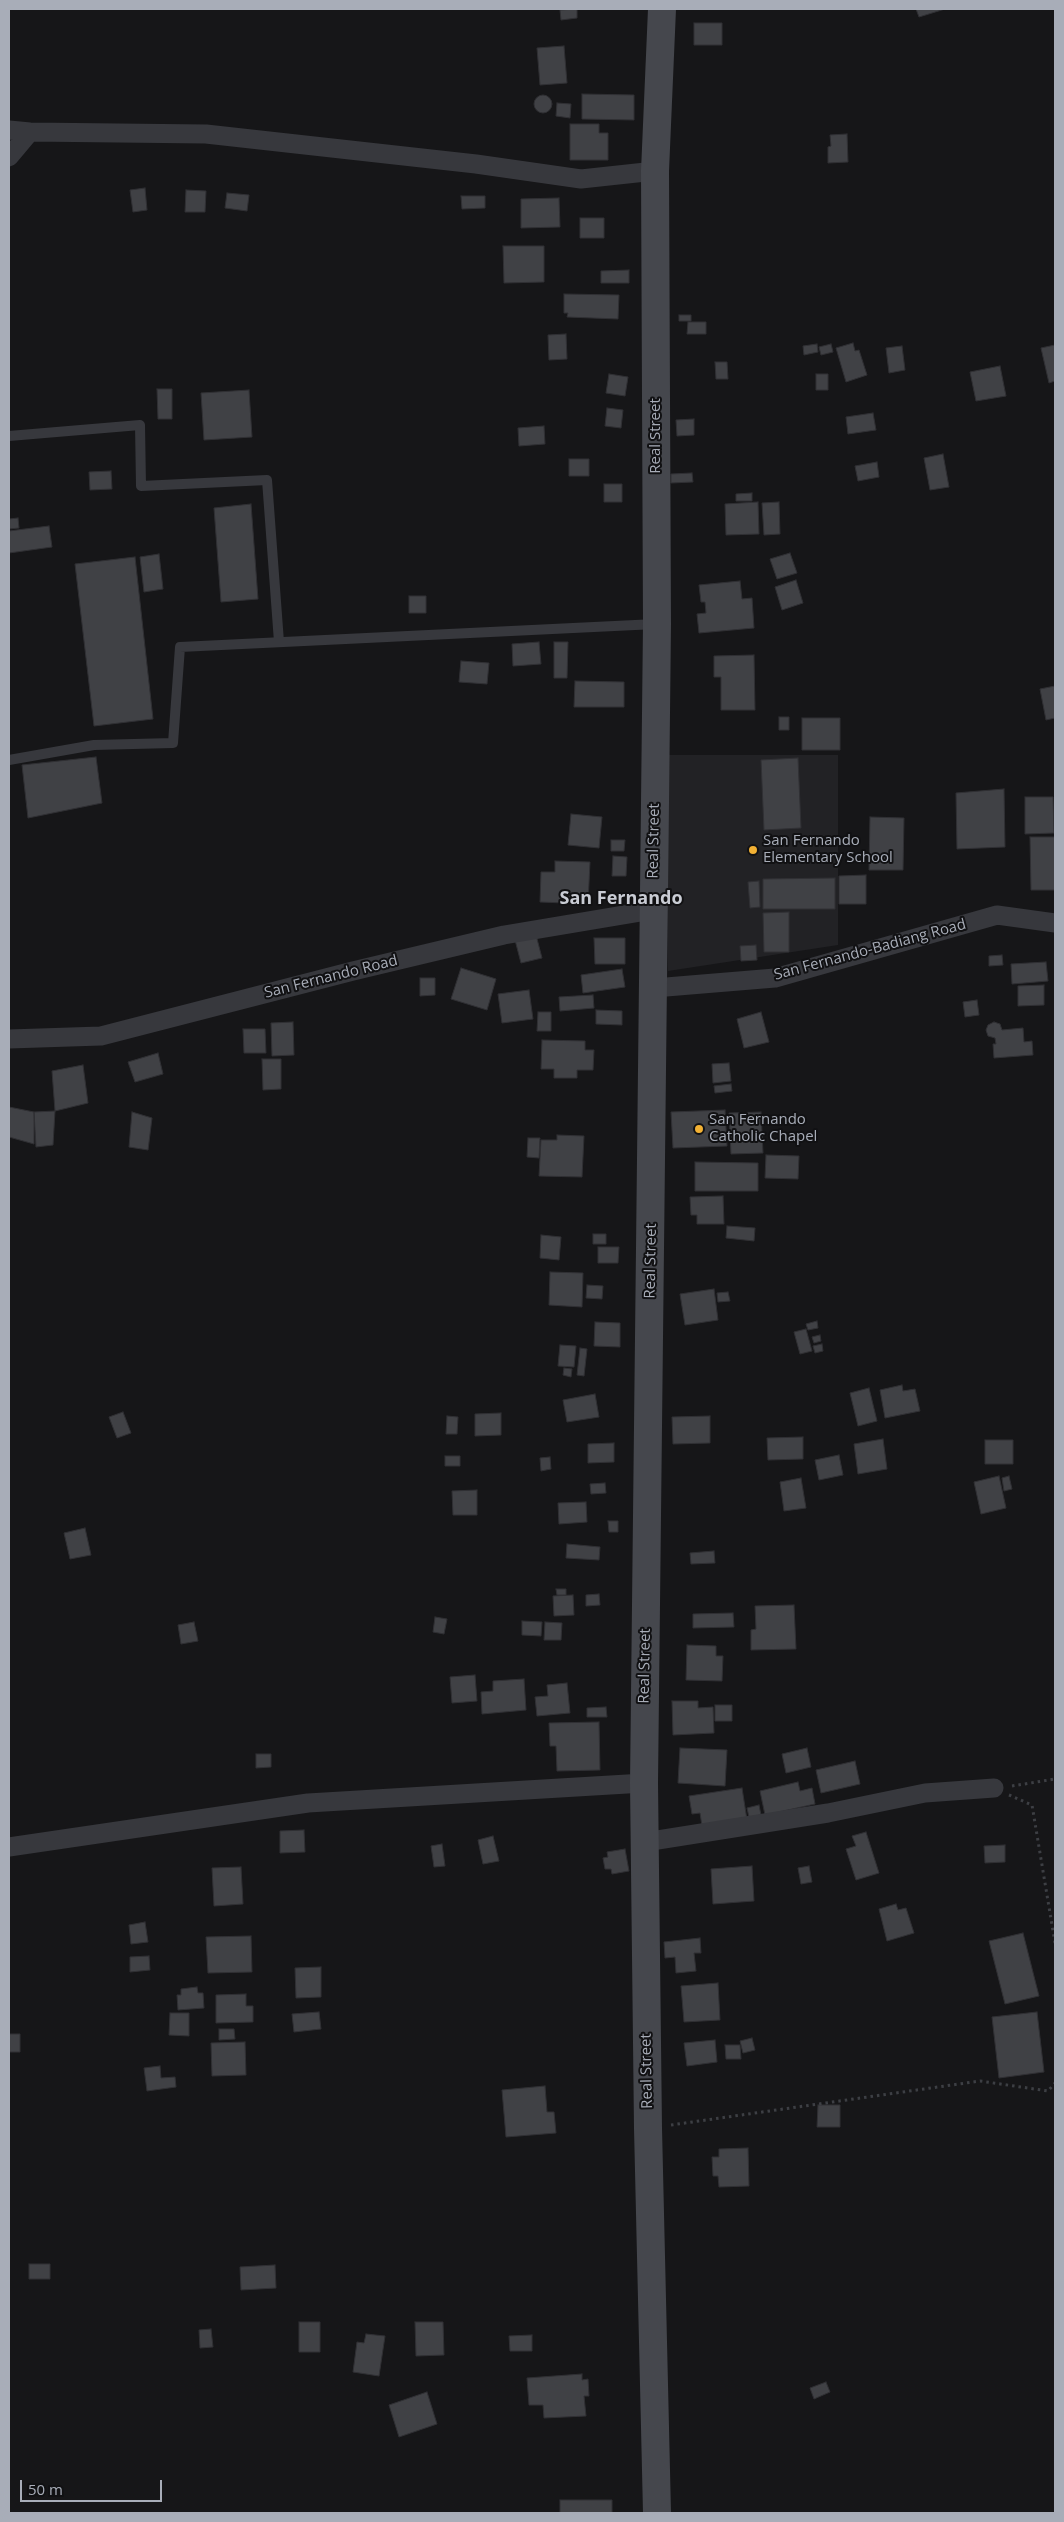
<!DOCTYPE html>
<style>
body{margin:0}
#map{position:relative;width:1064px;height:2522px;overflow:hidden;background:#161618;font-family:"Open Sans",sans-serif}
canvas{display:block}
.frame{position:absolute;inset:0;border:10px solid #a8adb8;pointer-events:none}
.scale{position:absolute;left:20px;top:2480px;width:142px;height:22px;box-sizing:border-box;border:2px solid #a8adb8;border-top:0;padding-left:6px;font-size:15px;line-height:18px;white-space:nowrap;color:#a8adb8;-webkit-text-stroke:4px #111113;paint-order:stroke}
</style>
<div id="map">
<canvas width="1064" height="2522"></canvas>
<div class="frame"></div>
<div class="scale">50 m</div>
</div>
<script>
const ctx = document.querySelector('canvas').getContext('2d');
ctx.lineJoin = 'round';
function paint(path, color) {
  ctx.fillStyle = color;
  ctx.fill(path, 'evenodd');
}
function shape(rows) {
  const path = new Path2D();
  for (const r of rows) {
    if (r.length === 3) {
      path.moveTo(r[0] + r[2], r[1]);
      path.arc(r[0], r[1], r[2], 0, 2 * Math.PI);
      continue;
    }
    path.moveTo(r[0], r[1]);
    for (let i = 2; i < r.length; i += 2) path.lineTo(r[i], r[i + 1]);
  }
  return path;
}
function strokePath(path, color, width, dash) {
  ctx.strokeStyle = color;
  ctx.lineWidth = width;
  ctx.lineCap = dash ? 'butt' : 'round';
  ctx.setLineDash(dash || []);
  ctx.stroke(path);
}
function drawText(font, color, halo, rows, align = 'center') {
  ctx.font = font + ' "Open Sans",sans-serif';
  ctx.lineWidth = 4;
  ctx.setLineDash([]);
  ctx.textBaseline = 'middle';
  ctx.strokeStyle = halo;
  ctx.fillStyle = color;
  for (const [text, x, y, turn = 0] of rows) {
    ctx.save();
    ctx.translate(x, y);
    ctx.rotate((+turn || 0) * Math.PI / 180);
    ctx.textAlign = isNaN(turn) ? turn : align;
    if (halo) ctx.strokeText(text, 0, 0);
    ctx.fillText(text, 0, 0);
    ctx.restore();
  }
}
paint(shape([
 [668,755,838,755,838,945,668,971]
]), '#222225');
const building = shape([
 [577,9,577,18,561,20,560,10,577,9],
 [916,9,945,9,919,17,916,9],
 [694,23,722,23,722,45,694,45,694,23],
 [564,46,567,83,540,85,537,48,564,46],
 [582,94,634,95,634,120,582,119,582,94],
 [543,104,9],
 [557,103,571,104,570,118,556,116,557,103],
 [570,124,599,124,599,133,608,133,608,160,570,160,570,124],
 [847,134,848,162,828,163,828,147,831,146,830,135,847,134],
 [145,188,147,210,133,212,130,190,145,188],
 [186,190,206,191,205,212,185,212,186,190],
 [227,193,249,195,247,211,225,208,227,193],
 [461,196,485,196,485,208,462,209,461,196],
 [559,198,560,227,521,228,521,199,559,198],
 [580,218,604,218,604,238,580,238,580,218],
 [503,246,544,246,544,282,504,283,503,246],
 [629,270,629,283,601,283,601,271,629,270],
 [564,294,619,295,618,319,567,317,568,313,564,313,564,294],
 [679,315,691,315,691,321,679,321,679,315],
 [688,322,706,322,706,334,687,334,688,322],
 [566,334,567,359,549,360,548,335,566,334],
 [853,343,855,351,859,350,867,375,846,382,836,348,853,343],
 [817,344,818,352,804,355,803,346,817,344],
 [831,344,833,352,821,355,819,347,831,344],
 [1055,345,1055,381,1049,383,1041,348,1055,345],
 [902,346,905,370,889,373,886,348,902,346],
 [715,362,727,362,728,379,716,379,715,362],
 [1000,366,1006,396,976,401,970,372,1000,366],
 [609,374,628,377,625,396,606,393,609,374],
 [816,374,828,374,828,390,816,390,816,374],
 [157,389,172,389,172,419,158,419,157,389],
 [249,390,252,437,204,440,201,393,249,390],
 [607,408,623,410,621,428,605,426,607,408],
 [873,413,876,430,848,434,846,417,873,413],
 [694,419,694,435,677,436,676,420,694,419],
 [544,426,545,444,519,446,518,428,544,426],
 [943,454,949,487,930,490,924,458,943,454],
 [569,459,589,459,589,476,569,476,569,459],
 [877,462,879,477,858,481,855,466,877,462],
 [111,471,112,489,90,490,89,472,111,471],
 [692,473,693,482,671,483,671,474,692,473],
 [604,484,622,484,622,502,604,502,604,484],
 [752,493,752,501,736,501,736,494,752,493],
 [758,502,759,534,726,535,725,504,758,502],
 [779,502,780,534,764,535,762,503,779,502],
 [251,504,258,599,221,602,214,508,251,504],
 [18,518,19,528,9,529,9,519,18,518],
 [49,526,52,547,9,553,9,531,49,526],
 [790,553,797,573,777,579,770,559,790,553],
 [159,554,163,589,144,592,140,557,159,554],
 [135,557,153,719,94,726,75,564,135,557],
 [796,580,803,603,782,610,775,587,796,580],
 [740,581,742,599,752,598,754,628,699,633,697,614,706,613,705,602,701,602,699,585,740,581],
 [409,596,426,596,426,613,409,613,409,596],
 [539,642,541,664,513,666,512,644,539,642],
 [554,642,568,642,567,678,554,678,554,642],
 [754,655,755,710,721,710,721,677,714,677,714,656,754,655],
 [461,661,489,663,487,684,459,682,461,661],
 [575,681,624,682,624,707,574,707,575,681],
 [1055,686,1055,718,1046,720,1040,689,1055,686],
 [779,717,789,717,789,730,779,730,779,717],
 [802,718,840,718,840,750,802,750,802,718],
 [96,757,102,803,28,818,22,765,96,757],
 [798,758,801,828,764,830,761,760,798,758],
 [1004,789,1005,847,957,849,956,793,1004,789],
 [1025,797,1053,797,1054,833,1025,834,1025,797],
 [571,814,602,817,599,848,568,845,571,814],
 [870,817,904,818,903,870,869,870,870,817],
 [1030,837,1055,837,1055,890,1031,890,1030,837],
 [611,840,625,840,624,851,611,851,611,840],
 [613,856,627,857,626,876,612,876,613,856],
 [555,861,590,862,588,904,540,902,541,872,555,872,555,861],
 [866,875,866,904,839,904,839,876,866,875],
 [835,878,835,909,763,909,763,879,835,878],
 [759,881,760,907,750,908,748,882,759,881],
 [789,912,789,952,764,952,763,913,789,912],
 [536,935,542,958,521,963,515,940,536,935],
 [594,938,625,938,625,964,595,964,594,938],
 [756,945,757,960,741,961,740,946,756,945],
 [1002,955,1003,965,989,966,989,956,1002,955],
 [1046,962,1048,981,1012,984,1011,964,1046,962],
 [461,968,496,979,487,1010,451,999,461,968],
 [622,969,625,987,583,993,581,975,622,969],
 [420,978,435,978,435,995,420,996,420,978],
 [1044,985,1044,1005,1018,1006,1018,986,1044,985],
 [529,990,533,1019,502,1023,498,994,529,990],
 [593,995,594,1008,560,1011,559,997,593,995],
 [977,1000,979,1015,965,1017,963,1002,977,1000],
 [596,1010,622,1011,622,1025,596,1024,596,1010],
 [538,1012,551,1012,551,1031,537,1031,538,1012],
 [761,1012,769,1042,744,1048,737,1019,761,1012],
 [293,1022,294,1055,272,1056,271,1023,293,1022],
 [994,1022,1000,1024,1002,1030,1023,1028,1024,1042,1032,1041,1033,1055,994,1058,993,1044,996,1044,995,1038,988,1036,986,1030,988,1025,994,1022],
 [243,1029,265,1029,266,1053,244,1053,243,1029],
 [542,1040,585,1041,585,1050,594,1050,593,1070,577,1070,577,1078,554,1078,554,1069,541,1069,542,1040],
 [158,1053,163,1074,135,1082,128,1062,158,1053],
 [262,1059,281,1059,281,1089,263,1090,262,1059],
 [729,1063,731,1081,713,1083,712,1064,729,1063],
 [83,1065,88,1103,55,1111,52,1071,83,1065],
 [731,1084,732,1091,715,1093,714,1086,731,1084],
 [9,1107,34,1112,34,1144,9,1137,9,1107],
 [725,1110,727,1146,673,1148,671,1112,725,1110],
 [55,1111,53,1145,36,1147,34,1112,55,1111],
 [132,1112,152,1118,148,1150,129,1147,132,1112],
 [761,1112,763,1153,731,1154,729,1113,761,1112],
 [557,1135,584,1136,582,1177,539,1176,541,1140,557,1140,557,1135],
 [528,1138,540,1138,539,1158,527,1157,528,1138],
 [766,1155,799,1156,798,1179,765,1178,766,1155],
 [695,1162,758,1163,758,1191,695,1191,695,1162],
 [723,1196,724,1224,697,1224,697,1215,691,1215,690,1197,723,1196],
 [727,1226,755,1228,754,1241,726,1238,727,1226],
 [593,1234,606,1234,606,1244,593,1244,593,1234],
 [541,1235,561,1237,559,1260,540,1258,541,1235],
 [598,1247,619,1247,618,1263,598,1263,598,1247],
 [550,1272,583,1273,582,1307,549,1305,550,1272],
 [587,1285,603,1286,602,1299,586,1298,587,1285],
 [714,1289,718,1320,685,1325,680,1294,714,1289],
 [728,1292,730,1301,718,1302,717,1293,728,1292],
 [817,1321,818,1328,808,1330,806,1324,817,1321],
 [595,1322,620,1323,620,1347,594,1346,595,1322],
 [806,1329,812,1351,800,1354,794,1332,806,1329],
 [820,1335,821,1341,814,1343,812,1337,820,1335],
 [822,1344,823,1351,815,1353,813,1346,822,1344],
 [560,1345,576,1346,574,1367,558,1366,560,1345],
 [580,1348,587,1349,584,1376,577,1375,580,1348],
 [564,1368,572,1369,571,1377,563,1375,564,1368],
 [902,1385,903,1391,915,1389,920,1411,885,1418,880,1390,902,1385],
 [869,1388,877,1421,858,1426,850,1393,869,1388],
 [595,1394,599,1417,567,1422,563,1400,595,1394],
 [123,1412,131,1433,117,1438,109,1417,123,1412],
 [501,1413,501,1435,475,1436,475,1414,501,1413],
 [447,1416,458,1417,457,1434,446,1434,447,1416],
 [710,1416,710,1443,673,1444,672,1417,710,1416],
 [803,1437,803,1459,768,1460,767,1438,803,1437],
 [883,1439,887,1469,858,1474,854,1444,883,1439],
 [985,1440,1013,1440,1013,1464,985,1464,985,1440],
 [614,1443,614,1462,588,1463,588,1444,614,1443],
 [839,1455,843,1475,819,1480,815,1460,839,1455],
 [445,1456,460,1456,460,1466,445,1466,445,1456],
 [550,1457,551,1469,541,1471,540,1458,550,1457],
 [999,1476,1006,1508,981,1514,974,1482,999,1476],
 [1009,1476,1012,1489,1004,1491,1002,1478,1009,1476],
 [801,1478,806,1508,784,1511,780,1482,801,1478],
 [605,1483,606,1493,591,1494,590,1484,605,1483],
 [477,1490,477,1515,453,1515,452,1491,477,1490],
 [586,1502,587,1522,559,1524,558,1503,586,1502],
 [608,1521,618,1521,618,1532,609,1532,608,1521],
 [85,1528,91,1555,70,1559,64,1533,85,1528],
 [567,1544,600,1547,599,1560,566,1558,567,1544],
 [714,1551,715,1563,691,1564,690,1553,714,1551],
 [556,1589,566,1589,566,1595,557,1595,556,1589],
 [599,1594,600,1605,586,1606,586,1595,599,1594],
 [573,1595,574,1615,554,1616,553,1596,573,1595],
 [794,1605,796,1649,751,1650,751,1630,756,1629,755,1606,794,1605],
 [733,1613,734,1627,693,1628,693,1614,733,1613],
 [435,1617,447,1619,444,1634,433,1632,435,1617],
 [522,1621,542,1622,541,1636,522,1635,522,1621],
 [194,1622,198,1641,181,1644,178,1625,194,1622],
 [545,1622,562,1623,561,1640,544,1640,545,1622],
 [687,1645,716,1646,716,1656,723,1656,722,1681,686,1680,687,1645],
 [475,1675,477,1701,452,1703,450,1677,475,1675],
 [524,1679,526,1710,482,1714,481,1692,493,1691,493,1681,524,1679],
 [567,1683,570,1713,537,1716,535,1697,548,1696,547,1685,567,1683],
 [672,1701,698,1701,698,1708,713,1707,714,1733,673,1735,672,1701],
 [715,1705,732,1705,732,1721,715,1721,715,1705],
 [606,1707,607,1717,587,1717,587,1708,606,1707],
 [599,1722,600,1770,557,1771,556,1746,550,1746,549,1723,599,1722],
 [680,1748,727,1750,725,1786,678,1783,680,1748],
 [807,1748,811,1767,786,1773,782,1754,807,1748],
 [256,1754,271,1754,271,1767,256,1768,256,1754],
 [855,1761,860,1784,821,1793,816,1770,855,1761],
 [798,1782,800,1791,812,1788,815,1804,765,1815,760,1791,798,1782],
 [742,1788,747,1820,702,1826,700,1813,692,1814,689,1796,742,1788],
 [759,1805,761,1815,749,1817,747,1808,759,1805],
 [304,1830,305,1852,280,1853,280,1831,304,1830],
 [866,1832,879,1873,856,1880,846,1849,856,1846,852,1836,866,1832],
 [493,1836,499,1861,483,1864,478,1840,493,1836],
 [442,1844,445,1866,434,1867,431,1846,442,1844],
 [1005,1845,1005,1862,985,1863,984,1846,1005,1845],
 [625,1849,629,1871,612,1874,611,1869,605,1869,603,1858,608,1857,607,1852,625,1849],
 [752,1866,754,1901,713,1904,711,1869,752,1866],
 [809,1866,812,1882,801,1884,798,1868,809,1866],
 [241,1867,243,1904,214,1906,212,1868,241,1867],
 [896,1904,898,1910,906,1908,914,1933,887,1941,879,1909,896,1904],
 [145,1922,148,1942,131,1944,129,1925,145,1922],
 [1023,1933,1039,1996,1005,2004,989,1941,1023,1933],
 [251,1936,252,1972,208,1973,206,1937,251,1936],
 [700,1938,701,1953,694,1953,696,1971,676,1973,675,1957,665,1958,664,1942,700,1938],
 [149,1956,150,1970,130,1972,130,1957,149,1956],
 [321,1967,321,1997,296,1998,295,1968,321,1967],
 [718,1983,720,2020,684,2022,681,1986,718,1983],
 [197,1987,198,1993,203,1993,204,2008,178,2010,177,1995,181,1995,181,1989,197,1987],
 [246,1994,246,2006,253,2006,253,2022,216,2023,216,1995,246,1994],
 [319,2012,321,2029,294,2032,292,2014,319,2012],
 [1037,2012,1044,2072,999,2078,992,2017,1037,2012],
 [170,2013,189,2013,189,2036,169,2035,170,2013],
 [219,2029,234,2029,235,2039,219,2040,219,2029],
 [9,2034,20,2034,20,2052,9,2052,9,2034],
 [752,2038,755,2050,743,2053,740,2041,752,2038],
 [715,2040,717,2062,687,2066,684,2043,715,2040],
 [245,2042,246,2075,212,2076,211,2043,245,2042],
 [725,2045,740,2045,741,2059,726,2059,725,2045],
 [160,2066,161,2078,175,2077,176,2087,147,2091,144,2068,160,2066],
 [545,2086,547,2112,554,2112,556,2133,506,2137,502,2090,545,2086],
 [818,2105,840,2105,840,2127,817,2127,818,2105],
 [748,2148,749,2186,719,2187,718,2176,713,2176,712,2157,719,2157,719,2149,748,2148],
 [29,2264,50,2264,50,2279,29,2279,29,2264],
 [275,2265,276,2288,241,2290,240,2267,275,2265],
 [299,2322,320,2322,320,2352,299,2352,299,2322],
 [415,2322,443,2322,444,2355,416,2356,415,2322],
 [211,2329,213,2347,200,2348,199,2330,211,2329],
 [366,2334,385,2336,379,2376,353,2372,357,2342,364,2343,366,2334],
 [532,2335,532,2351,510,2351,509,2336,532,2335],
 [582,2374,582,2380,588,2379,589,2396,584,2396,586,2416,544,2418,543,2405,529,2405,527,2378,582,2374],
 [826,2382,830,2392,814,2399,810,2388,826,2382],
 [427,2392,437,2424,399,2437,389,2405,427,2392],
 [560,2500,612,2500,612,2513,560,2513,560,2500]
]);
paint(building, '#404145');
strokePath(building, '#303034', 1);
strokePath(shape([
 [1012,1786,1055,1779],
 [1009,1795,1032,1805,1055,1943],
 [671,2125,980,2081,1048,2091,1055,2083]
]), '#3d3f44', 3, [2.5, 4]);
strokePath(shape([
 [9,436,140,425,141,486,267,480,279,642],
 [9,760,94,745,173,743,180,647,656,624]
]), '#37383d', 10);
strokePath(shape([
 [9,130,30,132,206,134,476,164,581,179,655,171],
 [9,157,30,132],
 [654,988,775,978,997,915,1055,923],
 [9,1039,101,1036,353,971,504,935,653,910],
 [645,1842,828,1813,925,1793,994,1788],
 [9,1847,308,1803,644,1783]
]), '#37383d', 19);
strokePath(shape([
 [657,2513,648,2128,644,1783,657,624,655,171,662,9]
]), '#45474d', 28);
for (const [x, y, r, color] of [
 [753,850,5,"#f2b134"],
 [699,1129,5,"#f2b134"]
]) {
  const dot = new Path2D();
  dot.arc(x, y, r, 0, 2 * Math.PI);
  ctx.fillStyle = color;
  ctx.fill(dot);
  strokePath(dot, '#111113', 2);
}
drawText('15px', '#a8adb8', '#111113', [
 ["Real Street",656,436,-90],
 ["Real Street",654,841,-89],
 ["San Fernando-Badiang Road",870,950,-15],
 ["San Fernando Road",331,977,-14],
 ["Real Street",651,1261,-89],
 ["Real Street",645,1666,-89],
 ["Real Street",647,2071,-91]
]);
drawText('15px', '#a8adb8', '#111113', [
 ["San Fernando",763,841],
 ["Elementary School",763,858],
 ["San Fernando",709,1120],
 ["Catholic Chapel",709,1137]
], 'left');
drawText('bold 18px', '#c9ccd4', '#111113', [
 ["San Fernando",621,899]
]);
</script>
